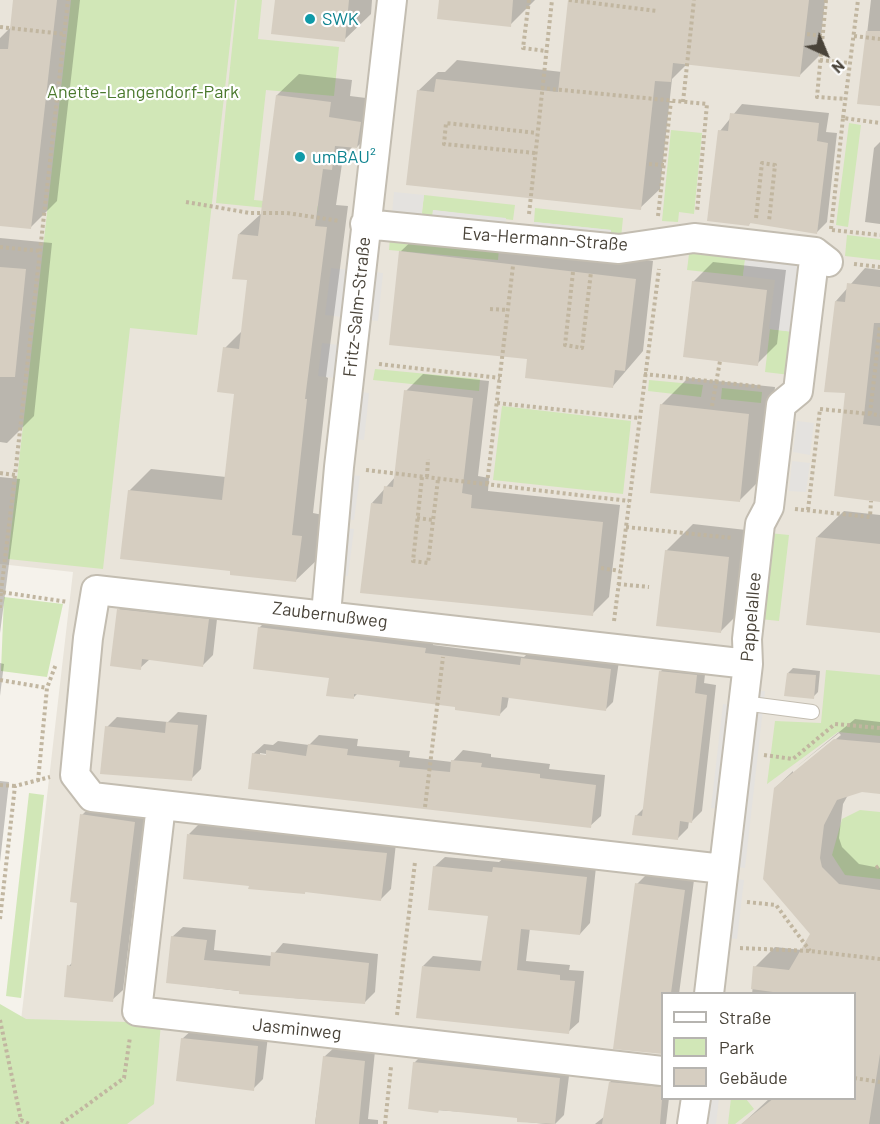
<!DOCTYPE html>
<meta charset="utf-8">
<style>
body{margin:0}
#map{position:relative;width:880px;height:1124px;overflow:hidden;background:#f5f2eb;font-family:Barlow,sans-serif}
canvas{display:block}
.legend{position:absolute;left:661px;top:992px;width:195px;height:108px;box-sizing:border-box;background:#fff;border:2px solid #b6b4b0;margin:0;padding:8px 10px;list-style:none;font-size:18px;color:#494339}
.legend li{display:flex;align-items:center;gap:12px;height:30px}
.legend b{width:30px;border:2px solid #b6b4b0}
.north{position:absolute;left:796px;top:24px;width:60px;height:60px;-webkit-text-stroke:4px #fff;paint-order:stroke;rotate:136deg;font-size:16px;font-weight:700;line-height:24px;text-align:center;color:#494339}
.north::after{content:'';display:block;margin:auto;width:21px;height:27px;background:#494339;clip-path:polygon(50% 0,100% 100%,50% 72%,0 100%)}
</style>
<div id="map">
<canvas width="880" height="1124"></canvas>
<ul class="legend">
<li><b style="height:8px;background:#fff"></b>Straße</li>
<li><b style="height:16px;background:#d1e7b7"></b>Park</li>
<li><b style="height:16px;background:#d6cec1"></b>Gebäude</li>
</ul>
<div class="north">N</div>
</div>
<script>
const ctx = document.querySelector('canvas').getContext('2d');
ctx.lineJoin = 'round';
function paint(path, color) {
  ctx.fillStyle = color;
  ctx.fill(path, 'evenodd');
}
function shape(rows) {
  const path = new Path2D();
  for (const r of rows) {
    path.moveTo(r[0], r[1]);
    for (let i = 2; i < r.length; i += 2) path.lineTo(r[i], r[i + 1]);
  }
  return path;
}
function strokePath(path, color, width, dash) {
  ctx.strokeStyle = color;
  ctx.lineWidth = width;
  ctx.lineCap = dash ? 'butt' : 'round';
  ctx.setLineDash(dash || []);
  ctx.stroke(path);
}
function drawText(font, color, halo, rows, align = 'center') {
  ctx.font = font + ' Barlow,sans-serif';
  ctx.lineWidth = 4.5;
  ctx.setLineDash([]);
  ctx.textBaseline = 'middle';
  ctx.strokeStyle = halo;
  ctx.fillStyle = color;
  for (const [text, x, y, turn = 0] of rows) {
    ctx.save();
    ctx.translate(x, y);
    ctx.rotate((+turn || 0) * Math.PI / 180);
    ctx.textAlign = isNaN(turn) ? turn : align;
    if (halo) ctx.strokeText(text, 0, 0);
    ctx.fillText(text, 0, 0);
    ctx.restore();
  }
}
paint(shape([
 [0,0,880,0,880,1124,9,1124,73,572,0,564],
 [662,994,854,994,854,1098,662,1098]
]), '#e9e4da');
paint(shape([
 [71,0,235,0,197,335,130,328,103,569,8,559],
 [237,0,262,0,258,39,339,47,334,96,266,90,254,200,318,206,317,213,216,203],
 [849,123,861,125,848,227,836,225],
 [671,130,702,133,694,214,679,212,678,222,662,221],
 [424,195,515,205,513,220,433,210,432,220,427,219,422,213],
 [535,208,623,218,621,238,610,240,611,230,534,222],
 [847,235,880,239,880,260,845,256],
 [390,238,499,249,498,260,389,250],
 [690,246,746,252,743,276,687,270],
 [770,329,794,332,790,375,765,372],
 [375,369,480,379,479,391,373,380],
 [649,380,703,385,701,397,648,391],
 [722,388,762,392,761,403,721,399],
 [502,406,631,421,623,494,493,480],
 [769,533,789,535,779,621,760,619],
 [4,597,63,604,47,677,1,671],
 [826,670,880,675,880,736,838,732,767,784,775,721,821,723],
 [29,793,44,795,21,998,6,996],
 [860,810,880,812,880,879,845,875,832,855,842,819],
 [0,1004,26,1019,161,1023,154,1104,127,1124,0,1124],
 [731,1098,746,1099,754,1109,735,1124,728,1124]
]), '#d1e7b7');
paint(shape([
 [394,192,424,195,421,218,392,215],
 [433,210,506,218,505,228,432,220],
 [534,222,611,230,610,240,533,231],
 [746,252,803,259,794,332,769,329,775,280,743,276],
 [331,268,348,270,342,317,325,315],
 [375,272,383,273,378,321,369,320],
 [322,343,339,345,335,378,318,376],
 [361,392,369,393,364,440,355,439],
 [797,421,814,423,810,455,793,452],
 [792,461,810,463,806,492,789,491],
 [351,475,360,476,354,520,346,519],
 [345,528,354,529,348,576,339,575],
 [757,691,765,691,745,868,737,867],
 [723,704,731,705,720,809,711,808],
 [736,879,744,880,737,939,729,938],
 [709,1099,719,1099,716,1124,707,1124]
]), '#e4e2df');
paint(shape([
 [15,0,80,0,57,201,30,228,0,224,0,38,12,26],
 [276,0,372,0,371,14,344,40],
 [440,0,535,0,510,25],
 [570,0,825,0,819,56,800,75,688,63,672,79,660,189,640,208,418,91,438,72,445,72,457,60,562,72],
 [871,0,880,0,880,105,859,102],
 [299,74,352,80,350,96,382,100,379,125,357,147,353,146,343,157,336,205,348,206,326,377,328,378,313,513,323,515,318,559,296,580,232,570,129,491,151,469,226,477,236,393,225,348,243,330,249,279,239,234,262,213,277,95],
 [742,104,829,113,826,132,837,133,827,222,817,232,752,222,749,224,720,131],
 [880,142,880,224,865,222,874,148],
 [419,234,653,261,643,351,613,386,528,358,400,252],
 [0,238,52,243,34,416,7,443,0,442],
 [713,262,786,270,777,344,757,364,693,282],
 [865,268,880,270,880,500,847,392,836,301],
 [423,374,489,381,478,476,489,478,488,491,620,505,609,597,592,614,372,503,396,476,406,391],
 [688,378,775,387,766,474,739,501,661,405],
 [0,477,20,479,0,633],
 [844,511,880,515,880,632,817,537],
 [693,524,755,531,747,605,720,632,666,551],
 [129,599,218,610,213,655,203,665,150,659,140,668,119,610],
 [267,620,433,641,433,645,524,657,531,650,619,661,613,702,605,710,509,696,507,707,499,715,457,706,358,693,353,698,331,677,259,628],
 [671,662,706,666,704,683,716,685,702,811,692,821,689,821,688,828,677,839,636,816,645,807,660,672],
 [0,663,4,664,0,696],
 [793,668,820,671,818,692,813,697,788,673],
 [178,712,207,715,201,769,191,779,107,727,117,717,168,722],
 [855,719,880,722,880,793,862,791,848,795,843,804,839,838,842,847,859,864,880,868,880,1124,742,1124,770,1098,854,1098,854,994,752,994,755,967,775,947,802,950,812,934,775,788,793,771,793,774,841,735,839,733,795,768],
 [319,735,358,739,357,746,410,751,409,757,452,762,463,750,491,754,491,757,550,764,549,769,605,775,601,816,590,826,249,787,253,754,264,744,273,745,278,741,309,745],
 [260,753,273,755,273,758,260,756],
 [0,781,9,782,0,862],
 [92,805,145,812,123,990,112,1000,69,966,73,962,79,902,82,815],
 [199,824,396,843,391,889,381,899,307,891,304,893,250,885,189,834],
 [445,857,499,862,505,857,596,867,590,923,580,934,530,928,526,961,570,965,569,970,584,971,579,1022,568,1032,423,966,433,956,483,961,489,914,434,867],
 [647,874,694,880,679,994,662,994,637,884],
 [183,927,216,930,214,950,272,956,283,943,378,954,375,992,364,1003,293,998,167,982,172,937],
 [193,1029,268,1036,263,1079,253,1089,182,1039],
 [335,1047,375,1051,368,1119,378,1120,378,1124,315,1124,324,1057],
 [424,1053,570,1068,564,1115,555,1124,546,1124,518,1121,519,1116,409,1108,414,1063],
 [619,1074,662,1079,662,1098,669,1098,666,1124,595,1124,605,1116,610,1082]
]), '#0003');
paint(shape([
 [13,0,57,0,31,229,0,226,0,49,8,49],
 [275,0,349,0,345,42,271,34],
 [439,0,513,0,511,27,437,19],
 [568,0,809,0,800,77,673,63,671,82,655,81,641,210,406,185,417,90,434,92,436,79,558,92],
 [866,31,880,31,880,106,857,104],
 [276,95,331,102,329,117,361,122,357,148,335,146,332,170,323,169,315,226,327,227,305,399,307,399,292,535,302,536,296,582,230,575,230,571,120,559,128,490,222,500,234,394,217,392,223,347,239,349,247,280,232,279,238,234,258,236],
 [730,113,819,123,817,141,828,143,817,234,750,223,749,226,707,221,718,130,728,131],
 [399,251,636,279,625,371,615,370,613,388,525,378,527,359,389,345],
 [0,267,26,269,15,377,0,377],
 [692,281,767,290,758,366,683,357],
 [847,283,880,287,880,323,874,323,863,424,880,426,880,502,834,496,845,393,824,392,835,301,845,302],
 [404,390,473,398,462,493,472,495,471,508,603,522,593,616,360,593,371,503,382,504,384,486,393,487],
 [660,404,749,414,740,502,650,493],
 [816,537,880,544,880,633,806,625],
 [665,550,729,557,721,633,656,626],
 [117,609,209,619,203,667,142,659,141,670,110,666],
 [258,627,426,648,425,653,520,665,521,658,611,669,606,711,502,697,500,716,455,710,455,707,354,694,354,699,326,696,329,678,253,669],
 [659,671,697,675,695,693,707,695,692,823,680,821,678,840,632,835,635,815,642,816],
 [787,673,816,675,814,699,784,696],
 [166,722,198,725,192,781,100,774,105,726,165,733],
 [834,739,880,743,880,794,862,792,837,800,824,825,820,858,822,867,839,884,880,890,880,1054,869,1124,741,1124,774,1098,855,1098,855,993,780,993,751,989,753,966,789,970,810,934,763,879,774,788],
 [308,744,348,749,347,755,400,761,399,767,450,772,451,760,482,763,481,767,540,774,540,778,596,785,591,828,248,789,252,753,266,755,266,750,306,756],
 [80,814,135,822,113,1002,64,997,67,965,71,966,77,903,70,902],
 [187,834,387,853,381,901,305,892,305,894,248,889,249,886,183,879],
 [433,866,492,872,493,867,587,877,580,935,521,929,517,970,560,975,560,980,575,981,569,1034,416,1018,422,966,480,971,488,916,428,910],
 [635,883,685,890,671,993,663,993,663,1054,613,1049],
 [171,936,207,940,204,960,270,966,271,952,369,963,365,1004,239,994,239,991,166,983],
 [181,1038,258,1046,254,1091,176,1081],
 [323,1056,365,1061,359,1124,315,1124],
 [413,1062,560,1078,555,1124,517,1122,517,1118,439,1110,438,1113,408,1109],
 [609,1082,663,1087,660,1124,602,1124]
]), '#d6cec1');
const service = shape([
 [743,703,812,712]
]);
const minor = shape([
 [365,224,619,249,694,238,815,252,828,262],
 [326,614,339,467,392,0],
 [161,805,137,1011,662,1071],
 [723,869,92,797,75,775,88,638,96,590,748,664],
 [709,994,748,664,747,639,760,524,769,507,781,405,798,391,815,252],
 [692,1124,696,1098]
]);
strokePath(service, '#c3bdb1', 16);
strokePath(minor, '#c3bdb1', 32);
strokePath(shape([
 [529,0,523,48,546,51],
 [569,0,657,11],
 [826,0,817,97,845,99],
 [0,27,64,34],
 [807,34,822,36],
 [854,36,880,39],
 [820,60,849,63],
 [541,88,707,104,697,212],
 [683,102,694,0],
 [843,118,858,0],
 [535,153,444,144,446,123,537,133],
 [649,164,664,165],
 [186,202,250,213,287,213,340,221],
 [529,214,552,0],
 [658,216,671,101],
 [756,218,762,163,775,165,769,221],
 [831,229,843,118,880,123],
 [832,230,880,235],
 [0,247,40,251],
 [854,264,880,267],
 [573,272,565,345,582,348,591,272],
 [490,309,508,310],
 [379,364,500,378],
 [644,374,763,387],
 [497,403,639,418],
 [712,406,720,361],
 [820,409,880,415],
 [870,414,880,326],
 [366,470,629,501],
 [0,473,15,475,68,0],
 [422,477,413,561,428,563,438,479],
 [427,477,428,459],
 [487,484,513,266],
 [795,509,870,517,871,501],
 [808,510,820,409],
 [417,518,433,520],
 [626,527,732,538],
 [601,568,620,571],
 [618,584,649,587],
 [1,592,15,475],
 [0,608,1,592,68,602],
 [614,621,659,269],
 [0,680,47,688],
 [764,755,793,759,835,724,880,728],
 [38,781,47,688,56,664],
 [0,785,15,786],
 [425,807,443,657],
 [876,868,880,865],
 [747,902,776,905,810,951],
 [0,919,15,786,50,777],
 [740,948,810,951,880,959],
 [397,1015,415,862],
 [0,1020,21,1120],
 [854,1078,880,1082],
 [16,1124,21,1120,29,1124],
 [61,1124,124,1078,130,1037],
 [385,1124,391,1067]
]), '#c1b6a0', 4, [3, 3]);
strokePath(service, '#fff', 14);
strokePath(minor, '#fff', 28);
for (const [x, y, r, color] of [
 [310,19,6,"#0f9aa8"],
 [300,157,6,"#0f9aa8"]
]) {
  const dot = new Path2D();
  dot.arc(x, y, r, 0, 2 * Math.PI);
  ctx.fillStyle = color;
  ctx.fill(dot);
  strokePath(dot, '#fff', 2);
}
drawText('18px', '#0d838f', '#fff', [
 ["SWK",322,19],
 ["umBAU²",312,157]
], 'left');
drawText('18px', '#4b792e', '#fff', [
 ["Anette-Langendorf-Park",143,92]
]);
drawText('18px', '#494339', '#fff', [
 ["Eva-Hermann-Straße",545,239,4],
 ["Fritz-Salm-Straße",357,307,-84],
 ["Zaubernußweg",330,615,7],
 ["Pappelallee",751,617,-85],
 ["Jasminweg",297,1029,6]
]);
</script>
